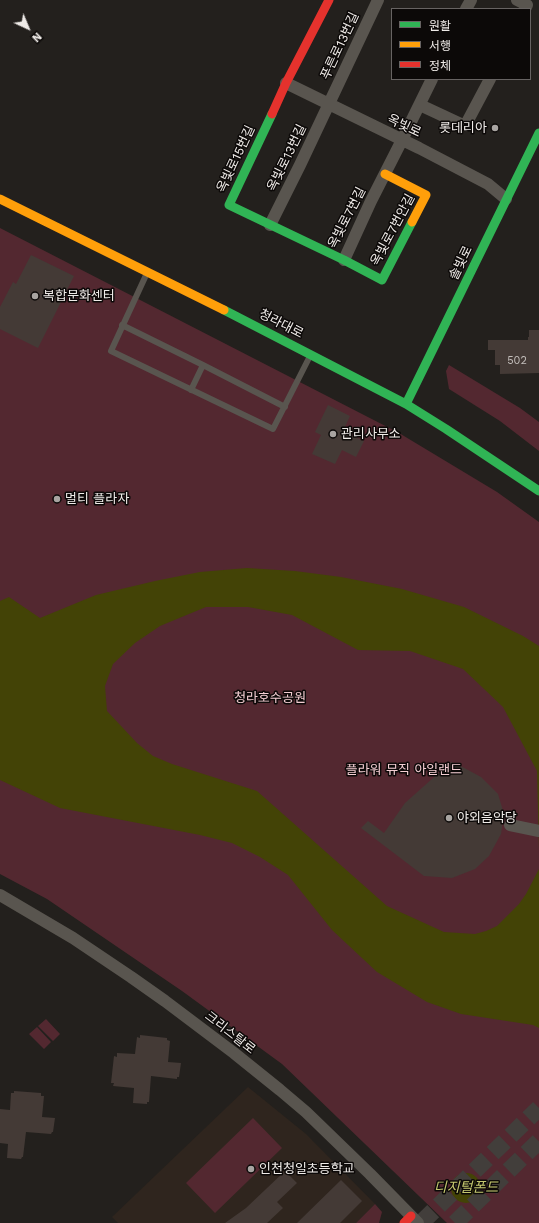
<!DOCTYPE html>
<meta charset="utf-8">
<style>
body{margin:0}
#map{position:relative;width:539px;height:1223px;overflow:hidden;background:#23201d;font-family:"Work Sans","Noto Sans KR",sans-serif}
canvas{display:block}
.legend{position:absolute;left:391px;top:8px;width:140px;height:72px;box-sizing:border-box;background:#0c0908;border:1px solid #676362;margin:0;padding:5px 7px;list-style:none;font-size:12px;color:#efebe8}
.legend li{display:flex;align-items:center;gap:8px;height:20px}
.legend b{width:20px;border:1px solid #676362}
.north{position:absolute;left:8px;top:8px;width:40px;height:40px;-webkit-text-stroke:3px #0c0908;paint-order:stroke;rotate:136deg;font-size:11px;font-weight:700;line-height:16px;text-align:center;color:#efebe8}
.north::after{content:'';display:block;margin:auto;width:14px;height:18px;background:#efebe8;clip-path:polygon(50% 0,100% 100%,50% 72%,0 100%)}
</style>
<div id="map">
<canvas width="539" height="1223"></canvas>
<ul class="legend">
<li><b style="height:5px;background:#30b455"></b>원활</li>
<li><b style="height:5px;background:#ff9f0a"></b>서행</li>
<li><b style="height:5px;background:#e5322d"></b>정체</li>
</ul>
<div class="north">N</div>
</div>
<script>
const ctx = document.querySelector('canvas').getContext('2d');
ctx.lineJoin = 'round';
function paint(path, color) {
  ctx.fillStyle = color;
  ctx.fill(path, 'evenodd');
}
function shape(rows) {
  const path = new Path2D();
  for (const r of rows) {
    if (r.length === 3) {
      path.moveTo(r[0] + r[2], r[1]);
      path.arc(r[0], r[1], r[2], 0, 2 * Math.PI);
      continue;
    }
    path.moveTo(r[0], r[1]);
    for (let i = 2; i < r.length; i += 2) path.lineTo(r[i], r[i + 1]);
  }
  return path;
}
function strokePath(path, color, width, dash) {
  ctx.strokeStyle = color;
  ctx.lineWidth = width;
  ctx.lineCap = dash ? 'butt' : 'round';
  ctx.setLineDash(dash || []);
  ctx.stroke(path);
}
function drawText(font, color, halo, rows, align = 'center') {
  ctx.font = font + ' "Work Sans","Noto Sans KR",sans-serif';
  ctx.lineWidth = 3;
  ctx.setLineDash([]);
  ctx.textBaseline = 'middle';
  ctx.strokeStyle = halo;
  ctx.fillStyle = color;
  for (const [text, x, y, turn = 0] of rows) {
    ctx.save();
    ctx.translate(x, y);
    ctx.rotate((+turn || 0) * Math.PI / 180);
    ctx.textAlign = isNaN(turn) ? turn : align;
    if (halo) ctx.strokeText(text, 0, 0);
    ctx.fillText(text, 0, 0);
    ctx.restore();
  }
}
paint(shape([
 [248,1087,306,1134,375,1204,356,1223,118,1223,112,1217]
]), '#2f251e');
paint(shape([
 [0,228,399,433,497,492,539,522,539,1223,447,1223,282,1064,182,991,47,899,0,874],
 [449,365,520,408,539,422,539,451,500,421,449,389,446,371],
 [46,1019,60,1034,53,1041,38,1026],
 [37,1027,51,1042,44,1049,29,1034],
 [253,1118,282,1148,215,1213,186,1183],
 [375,1204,382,1212,379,1223,356,1223]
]), '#532830');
paint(shape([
 [247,568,295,571,341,577,402,589,464,607,523,636,539,646,539,849,537,771,503,707,463,669,410,651,358,650,292,615,248,607,206,607,160,626,135,643,113,664,105,686,107,711,137,743,153,756,172,764,257,791,387,906,444,932,475,934,486,931,497,926,519,904,526,894,539,869,539,1028,533,1025,461,1014,427,1002,377,972,332,930,288,875,260,857,232,843,200,835,60,808,0,780,0,601,9,597,40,618,96,595,155,581,200,572],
 [466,1188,15]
]), '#434306');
paint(shape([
 [31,255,74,276,38,348,0,329,0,307,13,282,16,284],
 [529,330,539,330,539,373,500,374,500,365,495,365,495,350,488,350,488,340,528,340,528,337,529,337],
 [328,405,350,416,343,431,364,441,356,457,342,450,335,464,312,454,321,435,315,432],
 [451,762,457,764,481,777,498,794,504,814,501,834,489,856,475,869,452,878,424,876,361,828,368,821,384,833,405,803],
 [140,1035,167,1038,167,1040,170,1041,168,1062,181,1063,179,1077,177,1077,177,1079,151,1076,149,1102,147,1102,147,1104,133,1103,134,1088,113,1086,114,1083,111,1083,114,1056,117,1057,117,1053,135,1054,137,1037,140,1038],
 [14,1091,41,1093,41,1096,44,1096,42,1117,55,1118,53,1132,52,1132,51,1134,26,1132,23,1157,22,1157,21,1159,7,1158,8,1144,0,1143,0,1109,10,1110,11,1093,14,1093],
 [285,1171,297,1183,277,1202,283,1208,267,1223,225,1223,246,1208],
 [341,1180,362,1201,340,1223,297,1223]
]), '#443a36');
strokePath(shape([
 [421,1223,539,1108],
 [455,1223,539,1141]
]), '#423e3b', 17, [17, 8]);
strokePath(shape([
 [147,273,111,351,273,429,310,356],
 [122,325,203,365,285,407],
 [191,390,203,365]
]), '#59554f', 6);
strokePath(shape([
 [517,0,527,5,525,9],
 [466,9,471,0],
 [286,83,419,148,488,184,506,199],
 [420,105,465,126,490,79],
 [270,225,300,165,378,0],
 [344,260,371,201,402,140,432,79],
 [510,825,539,831],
 [0,895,73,938,131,977,165,1001,234,1053,280,1090,306,1112,370,1174,418,1223]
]), '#59554f', 12);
strokePath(shape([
 [272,114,229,205,344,260,382,280,412,222],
 [224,310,406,404,446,429,539,491],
 [406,404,539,133]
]), '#30b455', 9);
strokePath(shape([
 [385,174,426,195,412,222],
 [0,199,224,310]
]), '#ff9f0a', 9);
strokePath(shape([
 [272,114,286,83,329,0],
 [404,1223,411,1216]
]), '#e5322d', 9);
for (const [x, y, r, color] of [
 [495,128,4,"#a8a4a1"],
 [35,296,4,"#a8a4a1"],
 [333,434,4,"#a8a4a1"],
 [57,499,4,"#a8a4a1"],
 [449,818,4,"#a8a4a1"],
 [251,1169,4,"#a8a4a1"]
]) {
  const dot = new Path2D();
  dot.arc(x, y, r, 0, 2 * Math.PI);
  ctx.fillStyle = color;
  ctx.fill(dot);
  strokePath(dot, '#0c0908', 1.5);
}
drawText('11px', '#c4bfbc', null, [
 ["502",517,361]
]);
drawText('13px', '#efebe8', '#0c0908', [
 ["푸른로13번길",340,46,-65],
 ["옥빛로",404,126,25],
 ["옥빛로13번길",287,158,-64],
 ["옥빛로15번길",236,159,-65],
 ["옥빛로7번길",347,218,-63],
 ["옥빛로7번안길",393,230,-62],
 ["솔빛로",461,263,-64],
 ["청라대로",281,324,27],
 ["크리스탈로",230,1033,38]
]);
drawText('13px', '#efebe8', '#0c0908', [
 ["롯데리아",487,128,"right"],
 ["복합문화센터",43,296],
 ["관리사무소",341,434],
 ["멀티 플라자",65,499],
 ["야외음악당",457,818],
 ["인천청일초등학교",259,1169]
], 'left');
drawText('13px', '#f3cdd2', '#0c0908', [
 ["청라호수공원",270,698],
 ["플라워 뮤직 아일랜드",404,770]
]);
drawText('italic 14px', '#c4c76f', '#0c0908', [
 ["디지털폰드",466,1188]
]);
</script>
